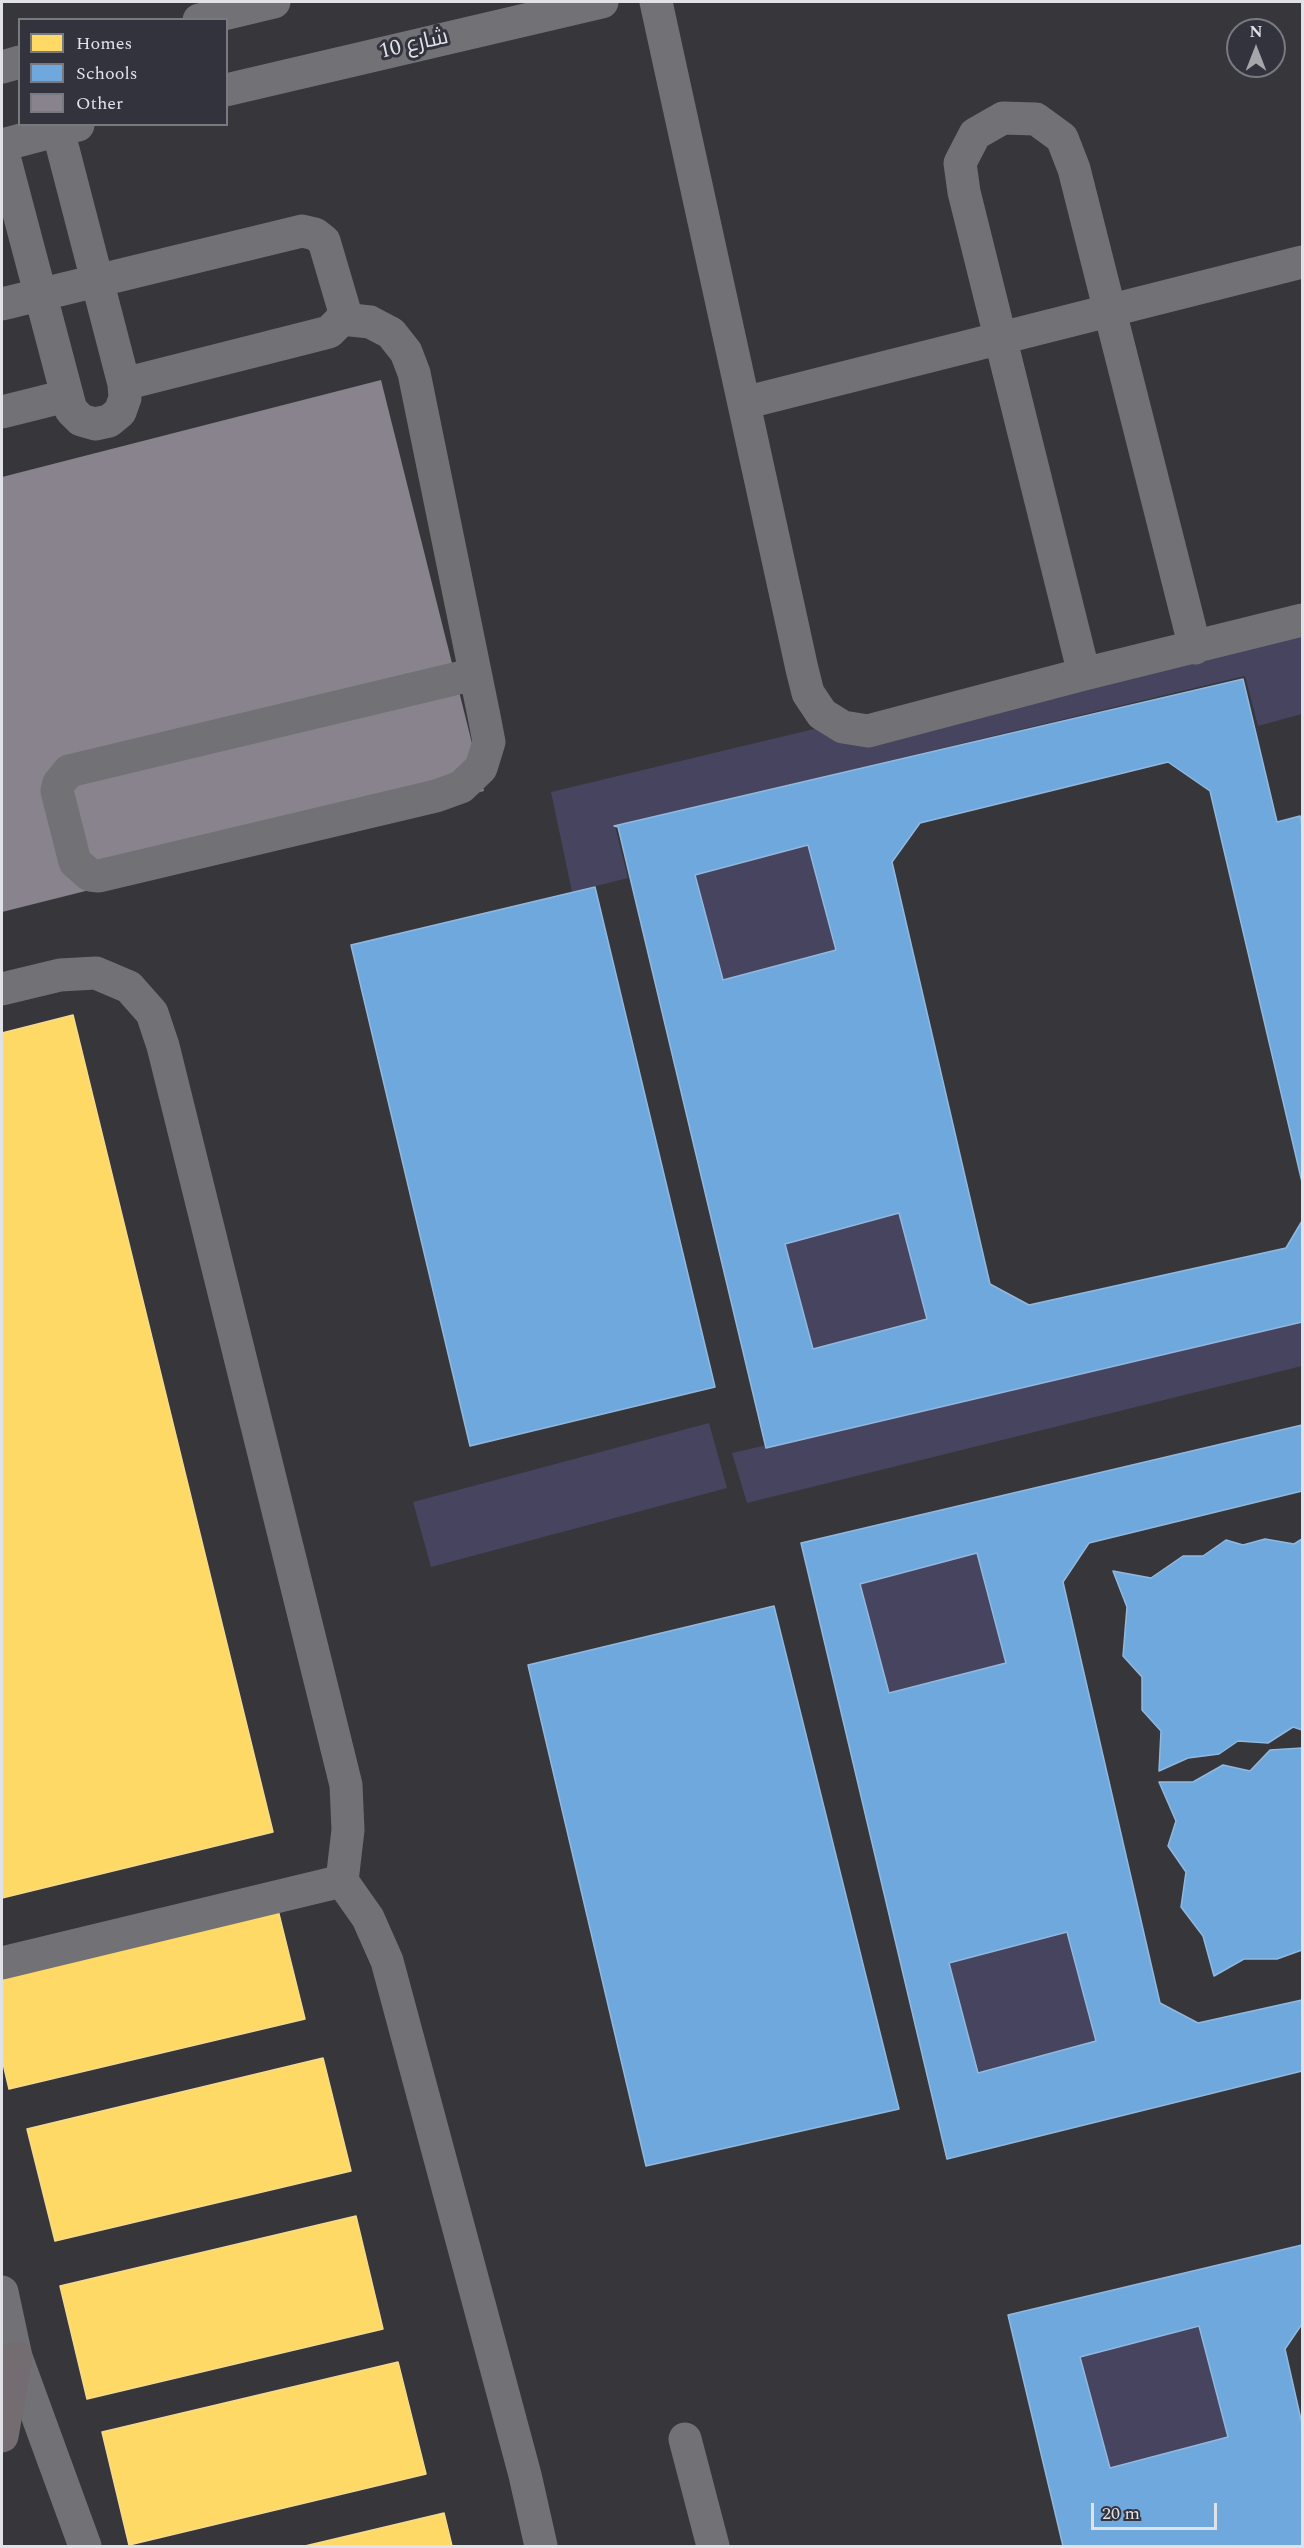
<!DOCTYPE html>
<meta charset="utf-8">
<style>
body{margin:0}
#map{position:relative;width:1304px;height:2548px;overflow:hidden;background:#36363b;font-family:Spectral,serif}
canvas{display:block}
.frame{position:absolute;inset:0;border:3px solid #e1e1e8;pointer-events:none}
.legend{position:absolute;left:18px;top:18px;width:210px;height:108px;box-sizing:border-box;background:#33333e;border:2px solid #797982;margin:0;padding:8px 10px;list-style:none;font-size:18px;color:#e1e1e8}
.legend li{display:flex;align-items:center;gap:12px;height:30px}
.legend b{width:30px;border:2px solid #797982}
.north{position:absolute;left:1226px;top:18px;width:60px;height:60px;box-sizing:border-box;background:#33333e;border:2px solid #797982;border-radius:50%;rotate:0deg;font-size:16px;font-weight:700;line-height:24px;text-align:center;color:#e1e1e8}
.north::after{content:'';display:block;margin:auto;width:21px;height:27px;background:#a5a5ab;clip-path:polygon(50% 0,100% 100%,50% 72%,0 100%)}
.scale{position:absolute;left:1091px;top:2503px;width:126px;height:27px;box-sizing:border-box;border:3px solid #e1e1e8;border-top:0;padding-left:8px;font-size:18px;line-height:21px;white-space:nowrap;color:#e1e1e8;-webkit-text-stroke:4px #33333e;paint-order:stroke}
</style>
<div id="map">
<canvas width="1304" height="2548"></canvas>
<div class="frame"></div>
<ul class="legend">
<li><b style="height:16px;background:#ffd966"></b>Homes</li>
<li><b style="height:16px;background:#6fa8dc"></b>Schools</li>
<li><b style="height:16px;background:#88838c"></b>Other</li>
</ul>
<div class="north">N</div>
<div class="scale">20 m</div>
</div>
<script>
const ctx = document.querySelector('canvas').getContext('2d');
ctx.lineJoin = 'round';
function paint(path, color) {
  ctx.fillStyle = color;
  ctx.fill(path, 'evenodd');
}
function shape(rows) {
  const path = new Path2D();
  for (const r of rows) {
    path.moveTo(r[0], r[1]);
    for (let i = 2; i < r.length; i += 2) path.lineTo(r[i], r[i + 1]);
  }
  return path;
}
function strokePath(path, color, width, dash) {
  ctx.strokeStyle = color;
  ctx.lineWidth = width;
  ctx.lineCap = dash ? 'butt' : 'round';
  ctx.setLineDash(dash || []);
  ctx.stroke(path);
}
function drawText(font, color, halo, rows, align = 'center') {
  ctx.font = font + ' Spectral,Cairo,serif';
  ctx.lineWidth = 6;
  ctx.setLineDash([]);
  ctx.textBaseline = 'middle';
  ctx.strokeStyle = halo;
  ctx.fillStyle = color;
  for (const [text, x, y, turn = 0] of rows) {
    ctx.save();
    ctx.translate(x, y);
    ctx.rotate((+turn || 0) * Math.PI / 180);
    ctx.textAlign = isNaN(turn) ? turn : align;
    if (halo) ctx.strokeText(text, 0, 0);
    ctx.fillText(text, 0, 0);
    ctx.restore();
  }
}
paint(shape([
 [1302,612,1302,714,1258,726,1245,676,615,826,628,878,572,892,551,792],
 [808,845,836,950,723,980,695,875],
 [899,1213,927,1319,813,1349,785,1244],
 [1302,1321,1302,1366,747,1503,732,1453],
 [709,1423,727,1488,431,1567,413,1502],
 [977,1553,1006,1663,889,1693,860,1584],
 [1067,1932,1096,2041,978,2073,949,1963],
 [1199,2326,1228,2437,1110,2468,1080,2357]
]), '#46445f');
const homes = shape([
 [73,1015,273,1832,2,1898,2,1033,73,1015],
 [277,1906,305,2019,9,2089,2,2059,2,1972,277,1906],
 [323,2058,351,2171,55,2241,27,2129,323,2058],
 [356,2216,383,2329,87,2399,60,2286,356,2216],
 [398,2362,426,2474,129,2545,102,2432,398,2362],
 [444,2513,452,2546,305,2546,444,2513]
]);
paint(homes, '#ffd966');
strokePath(homes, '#f6db8d', 1.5);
const schools = shape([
 [1243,679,1277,822,1300,816,1302,825,1302,1182,1210,791,1168,762,920,823,892,862,990,1284,1029,1305,1286,1248,1302,1221,1302,1322,766,1448,618,827,614,826,1243,679],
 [808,845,836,950,723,980,695,875,808,845],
 [899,1213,927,1319,813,1349,785,1244,899,1213],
 [595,887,715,1387,470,1446,351,945,595,887],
 [1302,1425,1302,1491,1089,1543,1063,1582,1160,2003,1198,2023,1302,2000,1302,2071,947,2159,801,1543,1302,1425],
 [977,1553,1006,1663,889,1693,860,1584,977,1553],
 [1067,1932,1096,2041,978,2073,949,1963,1067,1932],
 [1265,1539,1294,1544,1302,1539,1302,1730,1293,1727,1268,1743,1238,1741,1219,1754,1188,1758,1159,1771,1161,1731,1142,1710,1142,1677,1123,1656,1127,1607,1113,1571,1151,1578,1183,1556,1203,1556,1226,1540,1243,1545,1265,1539],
 [774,1606,899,2109,646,2166,528,1665,774,1606],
 [1302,1748,1302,1950,1277,1959,1244,1959,1214,1976,1203,1936,1181,1907,1186,1872,1168,1846,1176,1821,1159,1782,1193,1782,1223,1765,1250,1771,1270,1750,1302,1748],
 [1302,2245,1302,2324,1285,2349,1302,2424,1302,2546,1063,2546,1008,2315,1302,2245],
 [1199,2326,1228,2437,1110,2468,1080,2357,1199,2326]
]);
paint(schools, '#6fa8dc');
strokePath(schools, '#91b9e0', 1.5);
paint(shape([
 [381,380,484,791,2,912,2,477]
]), '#88838c');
strokePath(shape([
 [656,2,802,669,808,693,822,714,843,727,868,731,1084,674,1302,620],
 [199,20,274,2],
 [2,67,20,62],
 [226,90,602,2],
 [2,145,78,125],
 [2,149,71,410,81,420,95,424,109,421,120,412,125,398,124,384,58,130],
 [2,304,302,231,315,234,324,241,344,309,342,319,329,332,124,384],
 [342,319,370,322,391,333,406,352,414,373,484,716,489,742,481,768,461,787,436,796,99,876,90,875,75,862,57,791,59,783,69,771,475,674],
 [744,403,1302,262],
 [2,412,66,396],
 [1084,674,964,192,960,163,975,134,1003,118,1036,119,1062,138,1074,169,1195,648],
 [2,989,60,975,96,973,129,987,152,1013,163,1046,346,1785,348,1830,342,1881,368,1918,387,1961,525,2475,541,2546],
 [2,1963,342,1881],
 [2,2292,16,2357,85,2546],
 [685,2439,713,2546]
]), '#717176', 33);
strokePath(shape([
 [2,2436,16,2357]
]), '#736c71', 33);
drawText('22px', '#e1e1e8', '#33333e', [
 ["شارع 10",414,46,-13]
]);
</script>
